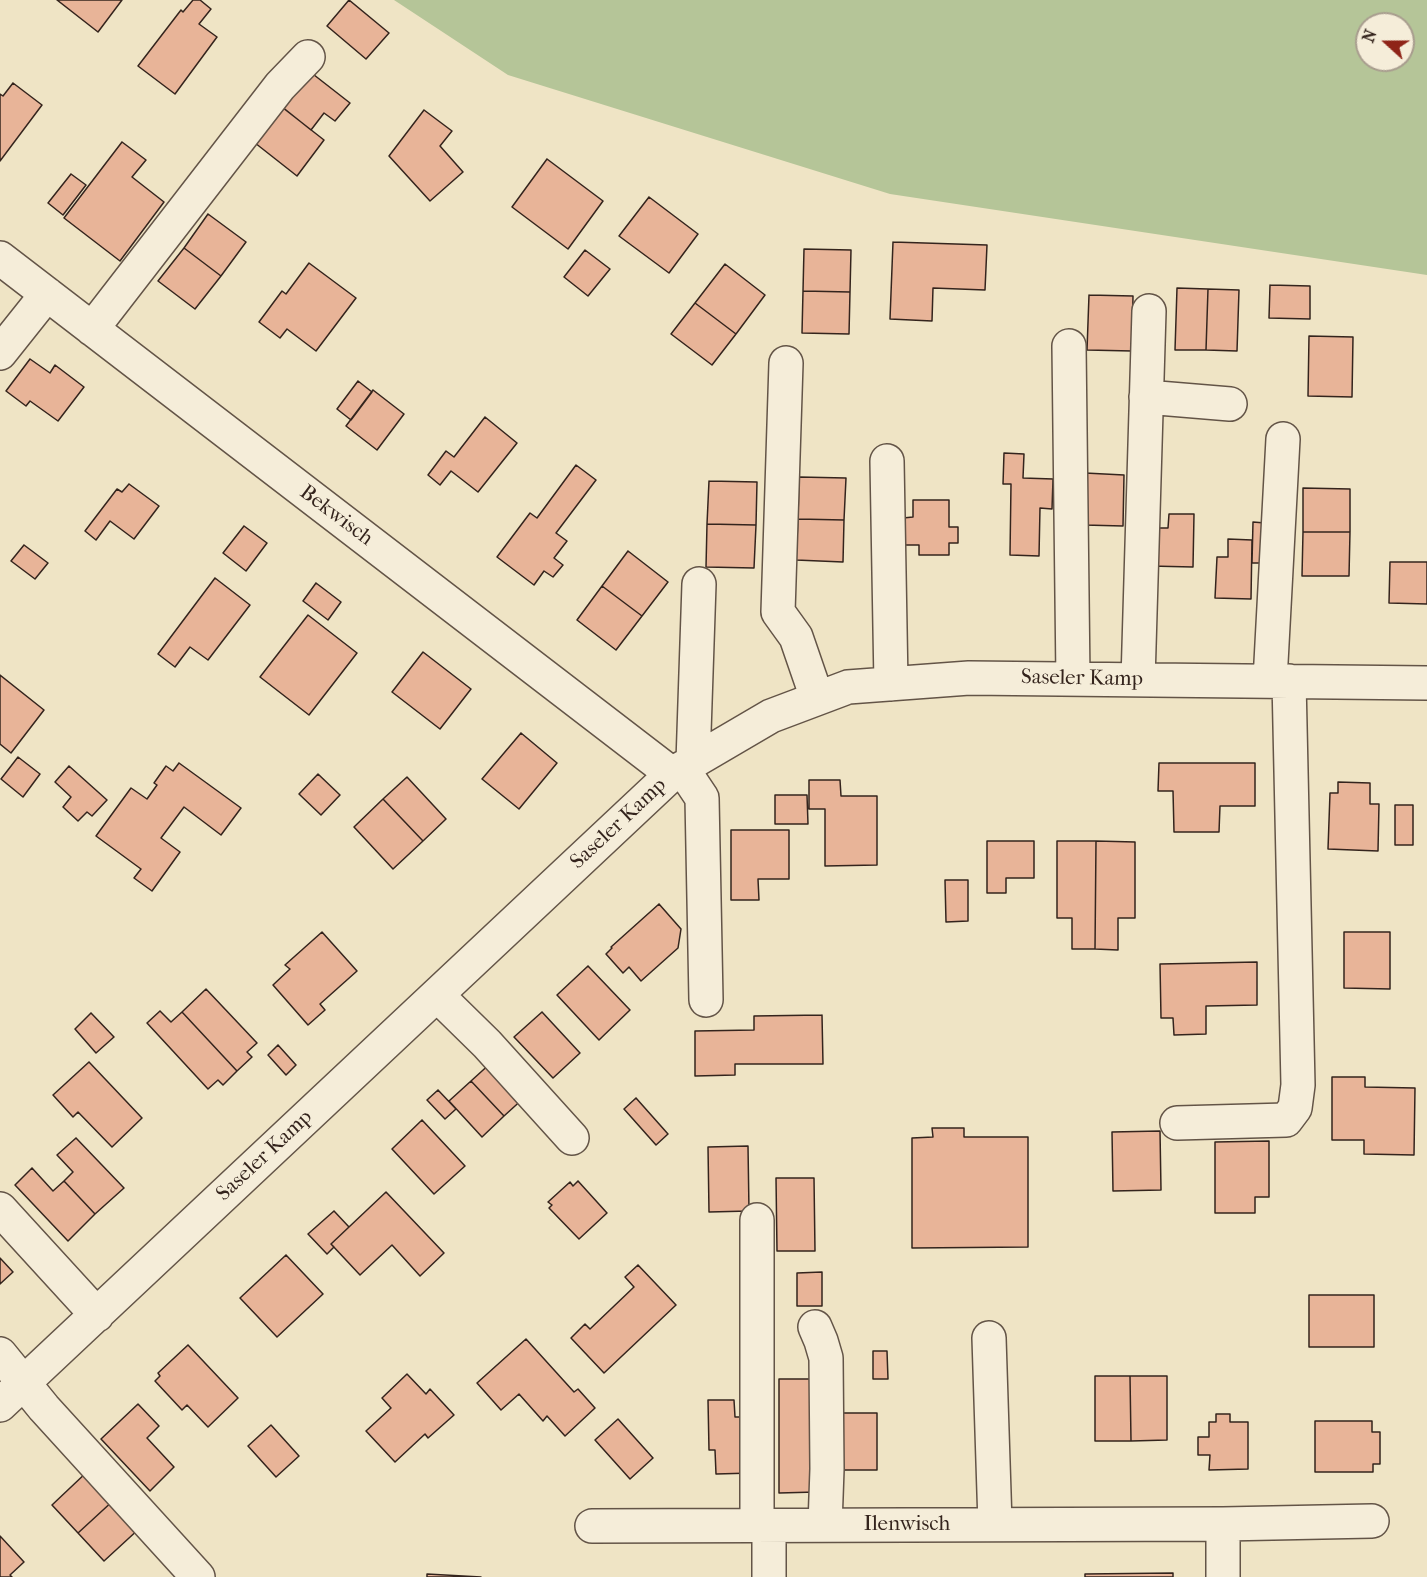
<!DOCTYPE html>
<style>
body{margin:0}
#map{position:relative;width:1427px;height:1577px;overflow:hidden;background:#efe4c5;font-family:"IM FELL French Canon",serif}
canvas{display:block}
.north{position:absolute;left:1355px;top:12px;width:60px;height:60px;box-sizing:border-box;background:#f5edd9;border:2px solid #a89d8e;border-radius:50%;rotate:291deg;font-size:16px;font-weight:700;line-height:24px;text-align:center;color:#34241d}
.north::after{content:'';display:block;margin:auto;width:21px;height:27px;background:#8f2418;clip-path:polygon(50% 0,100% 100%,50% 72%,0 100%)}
</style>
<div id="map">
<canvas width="1427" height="1577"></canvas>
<div class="north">N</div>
</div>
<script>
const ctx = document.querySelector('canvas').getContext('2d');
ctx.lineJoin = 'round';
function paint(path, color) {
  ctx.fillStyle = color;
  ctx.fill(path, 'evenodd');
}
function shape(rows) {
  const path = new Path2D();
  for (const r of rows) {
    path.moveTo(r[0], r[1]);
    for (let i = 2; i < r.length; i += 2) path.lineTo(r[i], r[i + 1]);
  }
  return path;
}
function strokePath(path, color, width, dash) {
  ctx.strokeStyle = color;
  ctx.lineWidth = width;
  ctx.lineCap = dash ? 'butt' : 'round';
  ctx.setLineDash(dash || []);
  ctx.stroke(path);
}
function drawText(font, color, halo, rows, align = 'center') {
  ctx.font = font + ' "IM FELL French Canon",serif';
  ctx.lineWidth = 5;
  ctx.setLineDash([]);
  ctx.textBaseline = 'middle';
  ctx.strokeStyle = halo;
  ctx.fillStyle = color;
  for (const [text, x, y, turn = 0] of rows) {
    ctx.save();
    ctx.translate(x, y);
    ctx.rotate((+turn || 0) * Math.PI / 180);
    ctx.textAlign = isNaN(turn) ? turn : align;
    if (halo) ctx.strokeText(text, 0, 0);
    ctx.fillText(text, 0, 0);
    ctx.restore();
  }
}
paint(shape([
 [394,0,1427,0,1427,275,890,194,508,75],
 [1367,24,1403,24,1403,60,1367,60]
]), '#b5c598');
const building = shape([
 [57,0,122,0,98,32,57,0],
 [193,0,200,0,211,9,199,24,217,37,175,94,138,66,181,10,183,12,193,0],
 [349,0,389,33,366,59,327,26,349,0],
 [309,71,350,103,335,121,324,113,311,130,281,106,309,71],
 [13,83,42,105,0,161,0,94,3,96,13,83],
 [278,104,324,140,297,176,250,139,278,104],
 [424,110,452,131,440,146,463,172,430,201,389,156,424,110],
 [122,142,146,160,132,177,164,202,120,261,64,218,122,142],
 [547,159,603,201,568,249,512,207,547,159],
 [71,174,86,185,63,215,48,203,71,174],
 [649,197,698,234,669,273,619,236,649,197],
 [208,214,246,242,221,276,184,248,208,214],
 [893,242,987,245,985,290,933,288,932,321,890,319,893,242],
 [184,248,221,276,195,309,158,281,184,248],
 [804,249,851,250,850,292,803,291,804,249],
 [585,250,610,269,588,296,564,277,585,250],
 [309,263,356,298,316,351,287,329,280,338,259,322,282,291,286,294,309,263],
 [725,264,765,295,736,334,695,303,725,264],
 [1270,285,1310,286,1310,319,1269,318,1270,285],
 [1177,288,1208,289,1206,350,1175,350,1177,288],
 [1208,289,1239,290,1237,351,1206,350,1208,289],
 [803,291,850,292,849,334,802,333,803,291],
 [1089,295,1133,296,1132,351,1087,350,1089,295],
 [695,303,736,334,712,365,671,334,695,303],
 [1309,336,1353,337,1352,397,1308,396,1309,336],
 [30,359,50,373,55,365,84,387,58,421,30,401,26,406,6,391,30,359],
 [358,381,372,392,351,420,337,409,358,381],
 [373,390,404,414,377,450,346,426,373,390],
 [485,417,517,443,478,492,451,471,440,485,428,475,446,451,454,457,485,417],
 [1004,453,1024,454,1023,478,1053,479,1052,509,1040,508,1039,556,1010,555,1011,484,1003,484,1004,453],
 [576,465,596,480,556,533,567,541,554,558,563,565,553,577,544,571,534,585,497,557,530,513,537,518,576,465],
 [1085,473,1124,475,1123,526,1084,525,1085,473],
 [799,477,846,478,844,520,798,519,799,477],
 [709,481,757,482,756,525,707,524,709,481],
 [129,484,159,506,134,539,110,521,96,540,85,531,117,489,122,492,129,484],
 [1303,488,1350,489,1350,532,1303,532,1303,488],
 [913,500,949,500,949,527,958,527,958,543,949,543,949,555,919,555,919,545,903,545,903,518,913,517,913,500],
 [1169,514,1194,514,1193,567,1150,566,1151,528,1168,528,1169,514],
 [798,519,844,520,843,562,796,560,798,519],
 [1253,522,1265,523,1264,563,1252,563,1253,522],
 [707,524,756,525,754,568,706,567,707,524],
 [244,526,267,543,246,571,223,553,244,526],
 [1303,532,1350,532,1349,576,1302,576,1303,532],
 [1228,539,1252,540,1251,599,1215,598,1217,557,1228,557,1228,539],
 [24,545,48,563,35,579,11,561,24,545],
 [628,551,668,582,642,616,602,586,628,551],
 [1390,562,1427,562,1427,604,1389,603,1390,562],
 [215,578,250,605,208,660,190,647,175,667,158,654,215,578],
 [316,583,341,602,328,620,303,601,316,583],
 [602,586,642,616,616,650,577,620,602,586],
 [308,615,357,653,309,715,260,677,308,615],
 [423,652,471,689,440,729,392,692,423,652],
 [0,675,44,710,11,753,0,744,0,675],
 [521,733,557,763,519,809,482,779,521,733],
 [18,757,40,774,23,797,1,779,18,757],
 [179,763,241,808,221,835,184,807,161,838,180,852,152,891,134,878,141,869,96,836,131,788,147,799,157,785,154,783,166,766,173,771,179,763],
 [1159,763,1255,763,1255,806,1220,806,1219,832,1174,832,1173,791,1158,791,1159,763],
 [69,766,107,800,92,816,87,812,78,821,63,807,71,797,55,782,69,766],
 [318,774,340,795,321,815,299,794,318,774],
 [407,777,446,819,423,841,383,799,407,777],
 [809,780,840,780,841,796,877,796,877,865,825,866,825,809,809,809,809,780],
 [1338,782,1370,783,1370,804,1379,804,1378,851,1328,849,1330,793,1338,793,1338,782],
 [775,795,807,795,808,824,775,824,775,795],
 [383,799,423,841,393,869,354,827,383,799],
 [1395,805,1413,805,1413,845,1395,845,1395,805],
 [731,830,789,830,789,879,758,879,759,900,731,900,731,830],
 [987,841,1034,841,1034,878,1006,878,1006,893,987,893,987,841],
 [1057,841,1096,841,1095,949,1072,949,1072,918,1057,918,1057,841],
 [1096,841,1135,842,1135,918,1118,918,1118,950,1095,949,1096,841],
 [945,880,968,880,968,921,946,922,945,880],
 [659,904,681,929,678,948,641,981,629,967,623,973,606,954,612,948,611,947,659,904],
 [322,932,357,971,320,1004,325,1010,308,1025,273,985,290,969,285,965,322,932],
 [1344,932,1390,932,1390,989,1344,988,1344,932],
 [1257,962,1257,1005,1206,1006,1206,1034,1174,1035,1173,1018,1161,1018,1160,964,1257,962],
 [588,966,630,1010,599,1040,557,995,588,966],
 [206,989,257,1043,247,1052,252,1057,237,1071,182,1012,206,989],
 [160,1011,171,1022,182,1012,237,1071,223,1085,218,1080,208,1089,147,1023,160,1011],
 [542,1012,580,1053,553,1078,514,1037,542,1012],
 [91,1013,114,1037,96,1053,75,1029,91,1013],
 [822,1015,823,1064,735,1064,735,1075,695,1076,695,1031,754,1030,754,1016,822,1015],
 [278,1045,296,1065,286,1075,268,1055,278,1045],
 [493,1061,526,1096,504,1116,471,1081,493,1061],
 [89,1062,142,1118,112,1147,78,1112,73,1117,53,1095,89,1062],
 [1332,1077,1365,1077,1365,1087,1415,1088,1414,1155,1364,1154,1364,1140,1332,1140,1332,1077],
 [471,1081,504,1116,482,1137,449,1101,471,1081],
 [438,1090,456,1109,445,1119,427,1100,438,1090],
 [636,1098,668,1134,656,1145,624,1109,636,1098],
 [422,1120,465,1166,434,1194,392,1149,422,1120],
 [932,1128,964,1128,964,1137,1028,1137,1028,1247,912,1248,912,1138,933,1137,932,1128],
 [1160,1131,1161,1190,1113,1191,1112,1132,1160,1131],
 [76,1138,124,1188,95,1214,64,1181,73,1172,57,1155,76,1138],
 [1269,1141,1269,1197,1255,1197,1255,1213,1215,1213,1215,1142,1269,1141],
 [748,1146,749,1211,709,1212,708,1147,748,1146],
 [32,1168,53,1191,64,1181,95,1214,68,1241,15,1185,32,1168],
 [776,1178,814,1178,815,1251,777,1251,776,1178],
 [578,1181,607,1213,579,1239,549,1208,552,1205,548,1202,570,1182,573,1186,578,1181],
 [386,1192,444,1253,420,1276,392,1245,360,1275,331,1244,386,1192],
 [334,1211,349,1227,331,1244,334,1247,327,1254,308,1234,334,1211],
 [286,1255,323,1294,277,1337,240,1298,286,1255],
 [0,1258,13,1272,0,1284,0,1258],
 [638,1265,676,1305,604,1373,571,1338,585,1324,590,1329,634,1287,625,1277,638,1265],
 [822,1272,822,1306,797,1306,797,1273,822,1272],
 [1309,1295,1374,1295,1374,1347,1309,1347,1309,1295],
 [526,1339,574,1392,578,1389,595,1408,565,1436,547,1416,543,1421,519,1394,501,1410,477,1383,526,1339],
 [188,1345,238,1398,208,1427,187,1405,182,1410,155,1381,160,1376,158,1373,188,1345],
 [873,1351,887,1351,888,1379,873,1379,873,1351],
 [407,1374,426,1394,430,1389,454,1415,428,1438,425,1434,395,1462,366,1431,391,1408,382,1398,407,1374],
 [1095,1376,1130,1376,1131,1441,1095,1441,1095,1376],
 [1130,1376,1167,1376,1167,1440,1131,1441,1130,1376],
 [779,1379,816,1379,816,1492,779,1493,779,1379],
 [708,1400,734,1400,735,1417,751,1417,752,1473,716,1474,715,1450,709,1450,708,1400],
 [138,1404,159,1426,147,1438,174,1467,150,1491,101,1439,138,1404],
 [840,1413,877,1413,877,1470,840,1470,840,1413],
 [1216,1414,1230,1414,1230,1422,1248,1422,1248,1469,1209,1470,1210,1455,1198,1455,1198,1437,1209,1437,1209,1422,1216,1422,1216,1414],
 [618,1419,653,1458,630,1479,595,1440,618,1419],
 [1315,1421,1372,1421,1372,1432,1380,1432,1380,1464,1373,1464,1373,1472,1315,1472,1315,1421],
 [271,1425,299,1456,276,1477,248,1446,271,1425],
 [89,1470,115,1499,78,1533,52,1505,89,1470],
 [115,1499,141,1527,104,1561,78,1533,115,1499],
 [0,1536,24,1562,10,1575,12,1577,0,1577,0,1536],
 [1173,1573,1173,1577,1085,1577,1085,1574,1173,1573],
 [427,1574,481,1577,427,1577,427,1574]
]);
paint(building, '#e8b498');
strokePath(building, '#34241d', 1.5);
const minor = shape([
 [0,258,672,774],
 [92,329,280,86,308,57],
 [1069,346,1073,679],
 [0,353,47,294],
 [786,363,778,612,796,637,817,698],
 [1146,397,1230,404],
 [887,461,891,684],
 [1138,680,1149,311],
 [1270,681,1283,439],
 [693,762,699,584],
 [682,768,702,798,706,1000],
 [437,995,487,1044,572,1138],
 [1177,1123,1286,1120,1295,1108,1298,1085,1289,681],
 [0,1209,97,1315],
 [815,1327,821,1341,826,1358,827,1469,825,1525],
 [989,1338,995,1524],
 [0,1354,44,1408,198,1577],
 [0,1405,672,774,771,716,848,687,969,678,1427,683],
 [1223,1524,1223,1577],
 [757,1525,757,1220],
 [769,1525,769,1577],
 [592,1526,1223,1524,1372,1521]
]);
strokePath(minor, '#635447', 36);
strokePath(minor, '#f5edd9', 33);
drawText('21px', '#34241d', '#f5edd9', [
 ["Bekwisch",336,516,37],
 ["Saseler Kamp",1082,679,1],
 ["Saseler Kamp",619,824,-43],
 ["Saseler Kamp",265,1156,-43],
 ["Ilenwisch",907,1525]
]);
</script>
